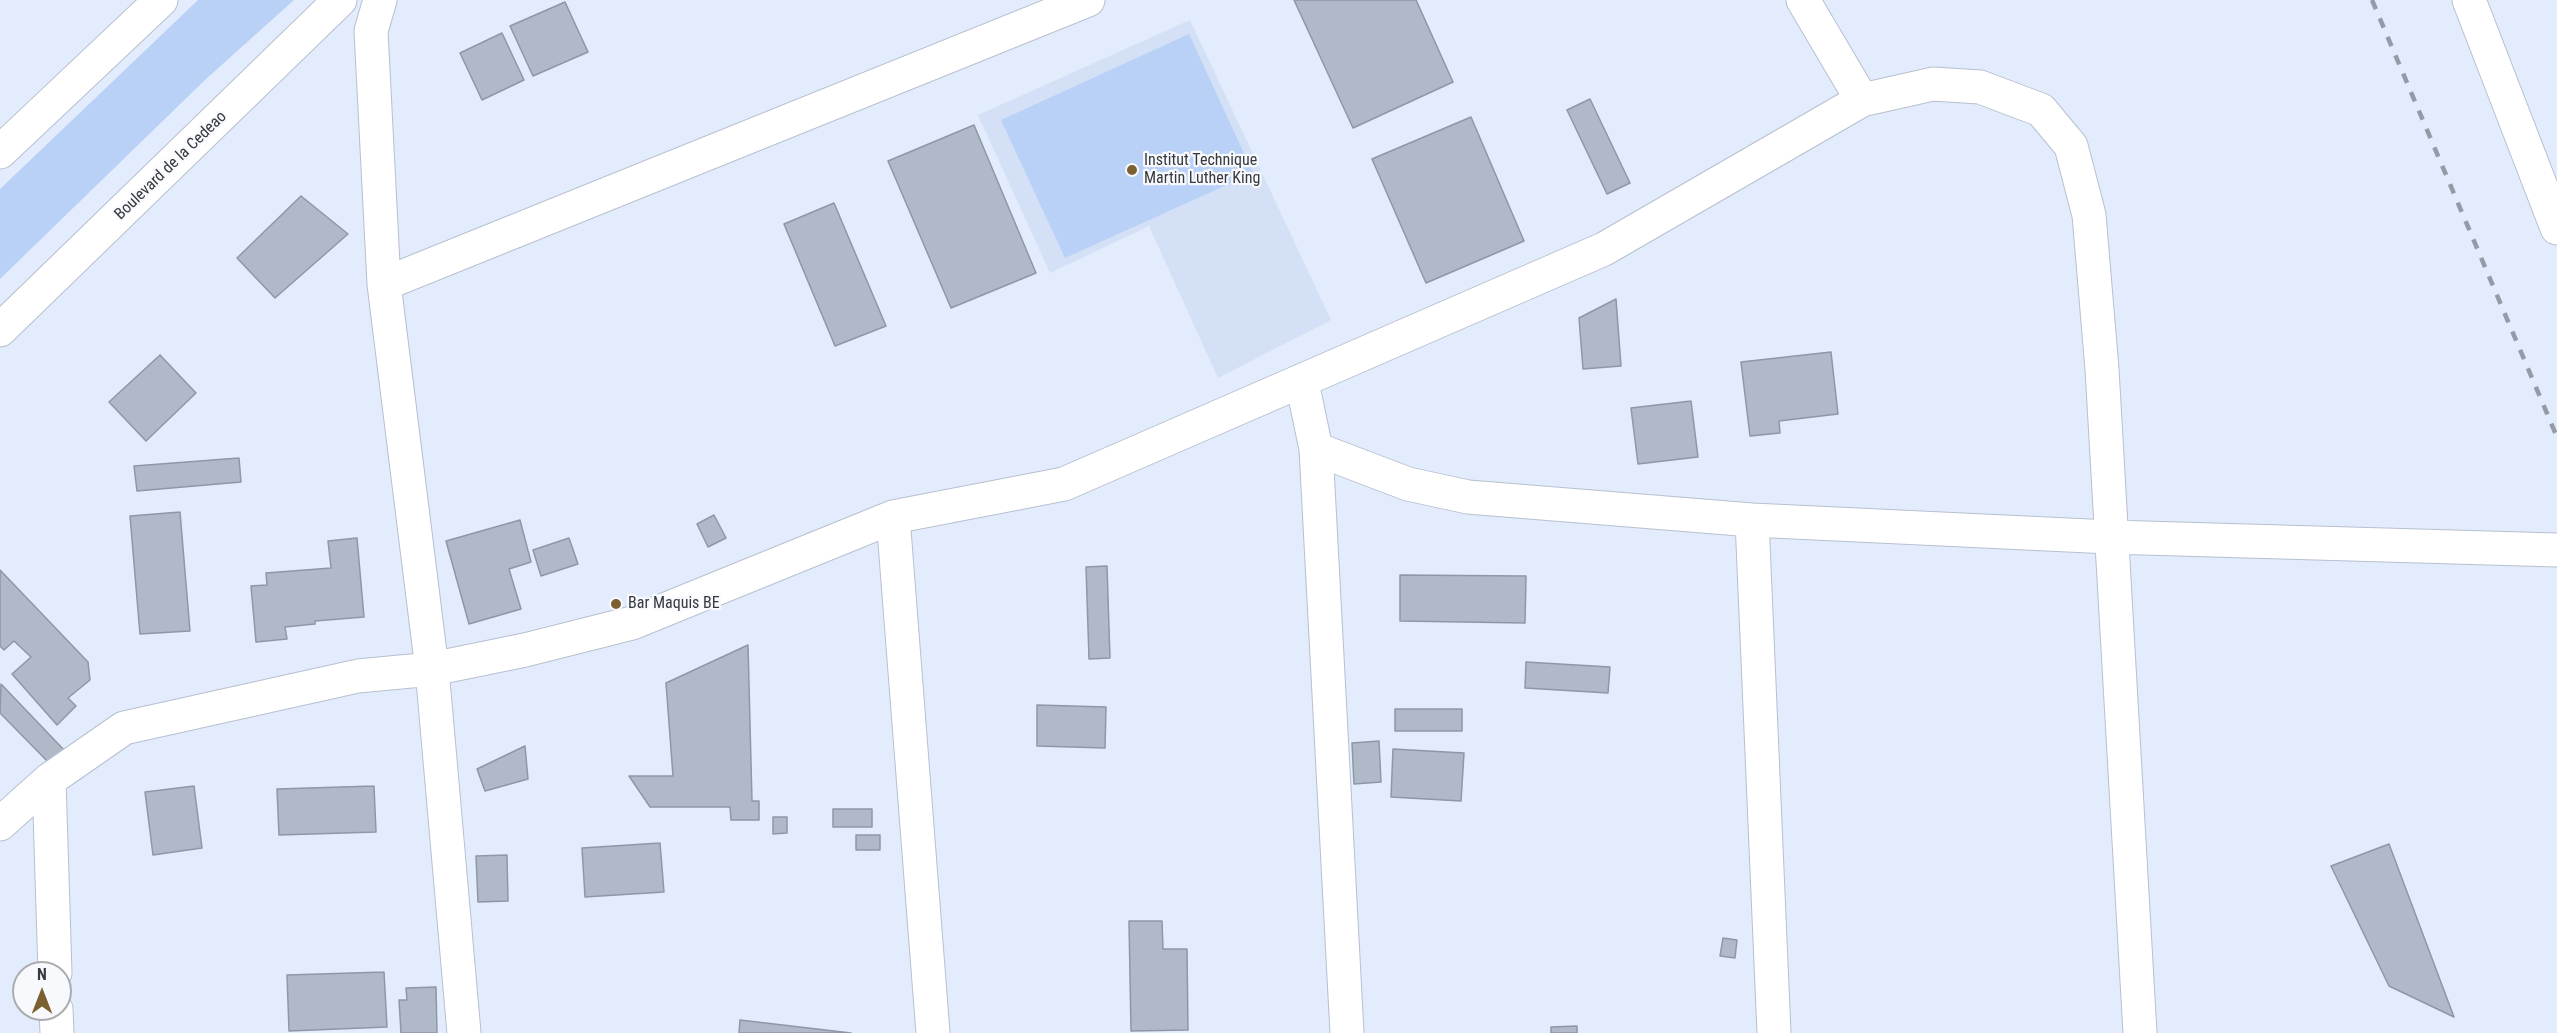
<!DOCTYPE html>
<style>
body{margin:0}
#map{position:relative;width:2557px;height:1033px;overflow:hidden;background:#e3ecfc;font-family:"Roboto Condensed",sans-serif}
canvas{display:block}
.north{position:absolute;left:12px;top:961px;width:60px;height:60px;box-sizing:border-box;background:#f7f9fc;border:2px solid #aaacb0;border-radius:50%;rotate:0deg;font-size:16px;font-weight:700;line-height:24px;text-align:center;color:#36393f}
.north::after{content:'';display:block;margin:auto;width:21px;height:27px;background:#7b6132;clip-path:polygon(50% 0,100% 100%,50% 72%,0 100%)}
</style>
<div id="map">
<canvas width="2557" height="1033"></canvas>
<div class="north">N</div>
</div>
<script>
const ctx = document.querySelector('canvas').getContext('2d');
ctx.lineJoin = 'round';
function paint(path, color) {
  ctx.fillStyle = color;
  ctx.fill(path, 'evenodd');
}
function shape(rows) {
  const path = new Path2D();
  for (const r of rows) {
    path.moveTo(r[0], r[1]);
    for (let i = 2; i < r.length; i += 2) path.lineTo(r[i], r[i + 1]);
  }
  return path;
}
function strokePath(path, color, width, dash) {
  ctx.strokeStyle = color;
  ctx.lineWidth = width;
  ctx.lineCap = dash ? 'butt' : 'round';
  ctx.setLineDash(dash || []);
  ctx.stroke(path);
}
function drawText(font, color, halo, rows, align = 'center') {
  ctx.font = font + ' "Roboto Condensed",sans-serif';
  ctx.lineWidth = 4.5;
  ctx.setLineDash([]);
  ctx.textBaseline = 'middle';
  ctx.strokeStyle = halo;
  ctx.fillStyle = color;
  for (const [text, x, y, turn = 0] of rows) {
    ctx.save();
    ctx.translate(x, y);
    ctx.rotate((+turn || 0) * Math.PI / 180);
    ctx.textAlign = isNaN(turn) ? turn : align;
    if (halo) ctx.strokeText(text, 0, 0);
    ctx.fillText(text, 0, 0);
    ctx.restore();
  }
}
paint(shape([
 [1190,20,1331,320,1218,378,1149,226,1050,273,978,115]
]), '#d3e0f5');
paint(shape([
 [198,0,294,0,205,80,0,279,0,189],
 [1189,34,1253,173,1065,258,1001,120]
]), '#bad1f7');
const building = shape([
 [1294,0,1416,0,1453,82,1353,128,1294,0],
 [565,2,588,52,533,76,510,26,565,2],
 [502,33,524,80,482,100,460,53,502,33],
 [1590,99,1630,183,1607,194,1567,110,1590,99],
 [1471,117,1524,241,1426,283,1372,159,1471,117],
 [974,125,1036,273,951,308,888,161,974,125],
 [301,196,348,234,275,298,237,258,301,196],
 [834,203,886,326,835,346,784,224,834,203],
 [1616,299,1621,366,1583,369,1579,318,1616,299],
 [1831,352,1838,414,1779,421,1780,433,1750,436,1741,362,1831,352],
 [160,355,196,393,146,441,109,402,160,355],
 [1691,401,1698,457,1638,464,1631,408,1691,401],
 [239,458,241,482,137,491,134,466,239,458],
 [180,512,190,631,140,634,130,516,180,512],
 [714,515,726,538,708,547,697,524,714,515],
 [520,520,531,562,509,569,521,609,469,624,446,541,520,520],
 [357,538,364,617,315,621,315,624,285,627,287,639,256,642,251,586,267,585,266,573,331,568,328,541,357,538],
 [569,538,578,564,541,576,533,550,569,538],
 [1107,566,1110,658,1089,659,1086,567,1107,566],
 [0,570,88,662,90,680,68,698,76,706,57,725,12,674,31,657,14,641,4,650,0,646,0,570],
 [1400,575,1526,576,1525,623,1400,621,1400,575],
 [748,645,752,801,759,801,759,820,731,820,730,807,650,807,629,776,673,776,666,683,748,645],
 [1526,662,1610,667,1608,693,1525,688,1526,662],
 [1,684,66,752,51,765,0,713,1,684],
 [1037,705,1106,707,1105,748,1037,746,1037,705],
 [1395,709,1462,709,1462,731,1395,731,1395,709],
 [1379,741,1381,782,1354,784,1352,743,1379,741],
 [525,746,528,779,485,791,477,769,525,746],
 [1393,749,1464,753,1461,801,1391,797,1393,749],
 [194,786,202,848,153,855,145,792,194,786],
 [374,786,376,832,279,835,277,789,374,786],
 [833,809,872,809,872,827,833,827,833,809],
 [773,817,787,817,787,833,773,834,773,817],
 [856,835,880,835,880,850,856,850,856,835],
 [660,843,664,892,585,897,582,848,660,843],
 [2389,844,2454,1017,2389,986,2331,866,2389,844],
 [507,855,508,901,478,902,476,856,507,855],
 [1129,921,1162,921,1163,949,1187,949,1188,1030,1131,1031,1129,921],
 [1723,938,1737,940,1735,958,1720,956,1723,938],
 [384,972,387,1027,289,1031,287,975,384,972],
 [436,987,437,1033,401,1033,399,1000,407,1000,406,988,436,987],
 [740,1020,851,1033,739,1033,740,1020],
 [1577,1026,1577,1033,1551,1033,1551,1027,1577,1026]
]);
paint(building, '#b0b9c8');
strokePath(building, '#8f97a6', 1.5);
const minor = shape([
 [380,0,371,31,384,284,432,669,464,1033],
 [1803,0,1862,100,1933,84,1980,87,2041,110,2071,146,2089,215,2102,369,2140,1033],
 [2469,0,2557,228],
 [384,284,1088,0],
 [1302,382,1316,449,1347,1033],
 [1316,449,1408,484,1468,497,1752,520,2110,537,2557,550],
 [893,517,933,1033],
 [1752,520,1774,1033],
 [49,780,55,973],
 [0,824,49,780,124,728,358,676,432,669,525,650,632,623,893,517,1064,484,1604,249,1862,100],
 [56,1009,57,1033]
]);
const primary = shape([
 [0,152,161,0],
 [0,330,340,0]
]);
strokePath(minor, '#b7c0cf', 35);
strokePath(primary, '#b7c0cf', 35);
strokePath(minor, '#fff', 33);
strokePath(primary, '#fff', 33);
strokePath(shape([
 [2372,0,2557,437]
]), '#949aa6', 4.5, [10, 10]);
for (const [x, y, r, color] of [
 [1132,170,6,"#7b6132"],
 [616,604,6,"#7b6132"]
]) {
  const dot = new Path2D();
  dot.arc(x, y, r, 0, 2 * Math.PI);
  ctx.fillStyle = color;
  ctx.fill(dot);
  strokePath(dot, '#f7f9fc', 2);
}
drawText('16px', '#36393f', '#f7f9fc', [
 ["Institut Technique",1144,161],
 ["Martin Luther King",1144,179],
 ["Bar Maquis BE",628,604]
], 'left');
drawText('16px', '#36393f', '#f7f9fc', [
 ["Boulevard de la Cedeao",171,166,-44]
]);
</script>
